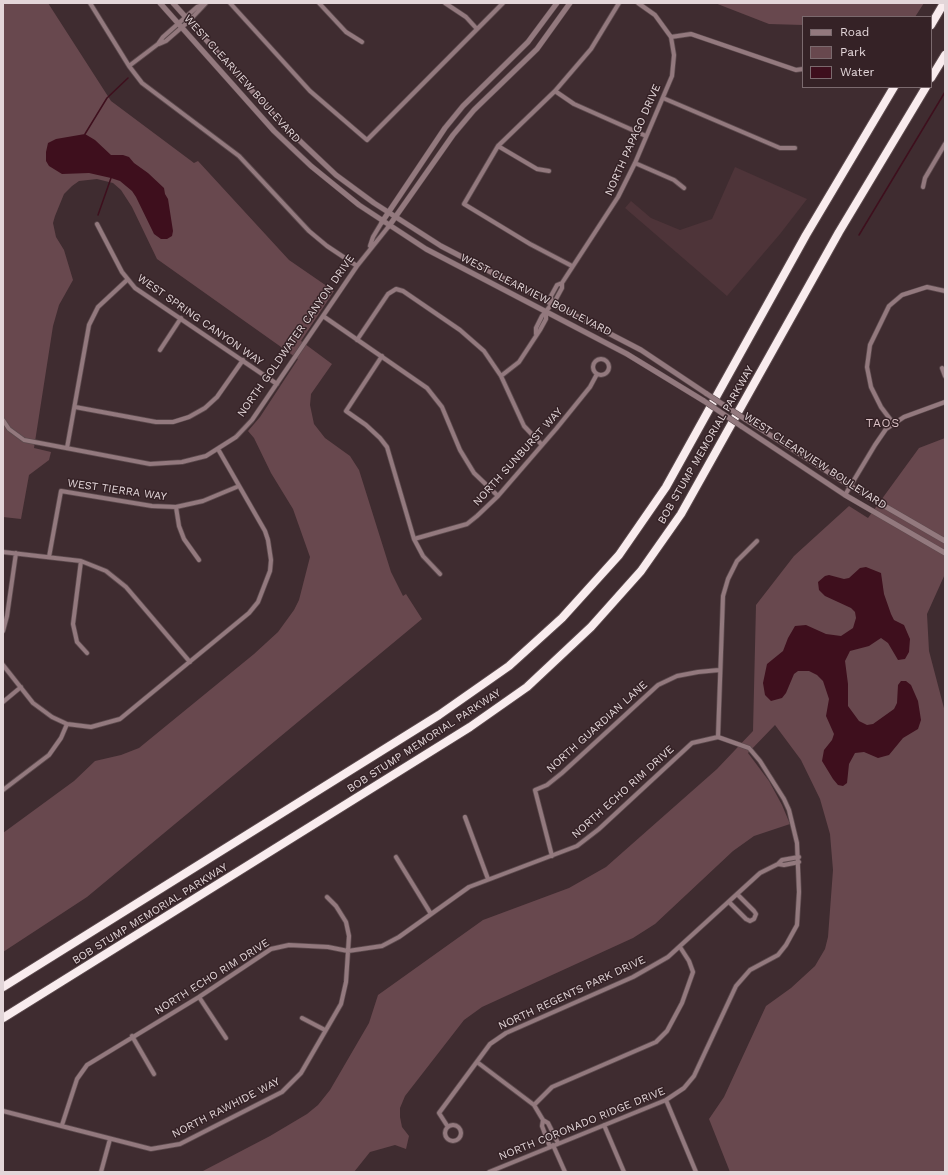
<!DOCTYPE html>
<style>
body{margin:0}
#map{position:relative;width:948px;height:1175px;overflow:hidden;background:#3f2c30;font-family:"Work Sans",sans-serif}
canvas{display:block}
.frame{position:absolute;inset:0;border:4px solid #e3d6d9;pointer-events:none}
.legend{position:absolute;left:802px;top:16px;width:130px;height:72px;box-sizing:border-box;background:#352226;border:1px solid #7b6a6e;margin:0;padding:5px 7px;list-style:none;font-size:12px;color:#e3d6d9}
.legend li{display:flex;align-items:center;gap:8px;height:20px}
.legend b{width:20px;border:1px solid #7b6a6e}
</style>
<div id="map">
<canvas width="948" height="1175"></canvas>
<div class="frame"></div>
<ul class="legend">
<li><b style="height:5px;background:#93797e"></b>Road</li>
<li><b style="height:11px;background:#68484e"></b>Park</li>
<li><b style="height:11px;background:#3e0f1d"></b>Water</li>
</ul>
</div>
<script>
const ctx = document.querySelector('canvas').getContext('2d');
ctx.lineJoin = 'round';
function paint(path, color) {
  ctx.fillStyle = color;
  ctx.fill(path, 'evenodd');
}
function shape(rows) {
  const path = new Path2D();
  for (const r of rows) {
    if (r.length === 3) {
      path.moveTo(r[0] + r[2], r[1]);
      path.arc(r[0], r[1], r[2], 0, 2 * Math.PI);
      continue;
    }
    path.moveTo(r[0], r[1]);
    for (let i = 2; i < r.length; i += 2) path.lineTo(r[i], r[i + 1]);
  }
  return path;
}
function strokePath(path, color, width, dash) {
  ctx.strokeStyle = color;
  ctx.lineWidth = width;
  ctx.lineCap = dash ? 'butt' : 'round';
  ctx.setLineDash(dash || []);
  ctx.stroke(path);
}
function drawText(font, color, halo, rows, align = 'center') {
  ctx.font = font + ' "Work Sans",sans-serif';
  ctx.lineWidth = 3;
  ctx.setLineDash([]);
  ctx.textBaseline = 'middle';
  ctx.strokeStyle = halo;
  ctx.fillStyle = color;
  for (const [text, x, y, turn = 0] of rows) {
    ctx.save();
    ctx.translate(x, y);
    ctx.rotate((+turn || 0) * Math.PI / 180);
    ctx.textAlign = isNaN(turn) ? turn : align;
    if (halo) ctx.strokeText(text, 0, 0);
    ctx.fillText(text, 0, 0);
    ctx.restore();
  }
}
paint(shape([
 [735,167,807,199,780,234,727,296,625,208,631,201,651,218,680,230,712,219]
]), '#4e3439');
paint(shape([
 [3,3,48,3,111,101,194,163,198,161,289,260,334,291,301,341,332,364,311,394,310,405,314,424,325,438,350,456,359,470,391,572,403,596,406,594,422,619,87,897,3,952,3,833,74,781,95,761,121,755,139,748,254,654,278,632,294,610,299,600,310,557,293,509,271,473,254,438,248,431,260,417,298,359,157,259,132,207,121,190,113,183,97,179,79,181,72,186,64,194,55,216,53,223,56,237,64,250,73,280,59,305,53,326,34,448,51,452,49,460,29,475,21,519,3,517],
 [715,3,924,3,915,17,803,17,803,25,769,24],
 [945,438,945,574,927,614,929,651,945,712,945,1172,730,1172,709,1119,724,1097,766,1006,791,988,815,966,825,949,828,937,833,870,830,834,820,799,801,760,775,725,748,753,769,781,782,805,790,824,754,836,733,851,655,924,633,938,482,1007,464,1020,405,1096,400,1108,400,1117,402,1127,409,1136,406,1149,395,1145,370,1152,354,1172,201,1172,270,1136,307,1114,318,1105,330,1090,369,1023,378,995,483,920,569,888,606,867,717,769,753,731,756,605,794,556,849,506,868,518,919,448]
]), '#68484e');
paint(shape([
 [85,134,95,140,111,155,123,155,129,157,134,163,148,173,164,188,165,194,168,199,173,231,172,236,167,239,161,239,154,234,136,197,132,191,120,181,111,178,89,173,62,174,49,166,46,161,46,152,48,143,56,139],
 [866,567,881,573,884,594,891,614,894,620,904,625,910,639,909,652,905,659,898,660,888,643,881,638,869,646,850,651,845,661,848,684,848,706,859,721,867,725,873,724,894,709,897,703,898,685,901,681,906,681,911,685,918,701,921,720,918,729,903,738,889,755,878,758,864,752,855,753,849,764,847,783,843,786,838,785,833,779,822,761,824,750,832,740,834,734,826,716,829,699,823,681,817,675,809,671,798,671,794,674,786,693,782,698,771,701,765,695,763,683,767,664,783,651,788,638,795,626,806,625,826,634,841,636,853,628,856,618,855,612,851,608,825,596,819,590,818,582,825,576,829,575,844,579,849,578,860,568]
]), '#3e0f1d');
strokePath(shape([
 [85,134,107,98,128,78],
 [98,215,111,178],
 [859,235,945,92]
]), '#3e0f1d', 1.5);
const minor = shape([
 [90,3,129,66,142,83,239,156,309,231,327,246,357,266],
 [230,3,310,91,367,140,503,3],
 [319,3,346,32,362,42],
 [445,3,466,17,477,29],
 [671,37,691,34,796,70,803,69],
 [159,44,166,41,189,21,206,3],
 [129,66,158,44,163,37,197,7,203,5],
 [555,91,574,104,646,136],
 [663,98,780,148,795,148],
 [498,146,537,169,549,171],
 [635,163,674,180,684,188],
 [923,187,925,178,945,144],
 [97,224,122,272,135,288,277,384],
 [370,246,373,237,382,222],
 [572,266,530,244,464,204,498,146,555,91,591,49,619,3],
 [551,304,551,296,557,285,562,283,618,197,635,163,672,76,674,55,671,37,655,15,638,3],
 [323,316,427,388,442,407,460,450,474,473,498,496],
 [536,334,536,328,542,316,556,299,562,288,562,283],
 [357,340,388,294,396,289,403,291,460,330,484,351,501,376,524,426,542,445],
 [160,350,181,318],
 [382,356,346,411,366,425,380,438,387,447,414,539,423,556,440,574],
 [601,367,8],
 [942,368,945,376],
 [501,376,519,362,540,330,546,319,546,312],
 [75,407,156,422,173,422,189,417,205,408,217,397,243,360],
 [3,420,9,429,24,440,150,464,182,462,206,456,236,437,252,420,357,266,389,226],
 [893,423,881,407,871,387,867,367,870,345,889,306,902,295,927,287,945,291],
 [67,448,89,325,98,307,127,280],
 [845,495,875,445,886,429,904,417,945,402],
 [176,507,179,526,184,539,199,560],
 [414,539,467,524,477,516,498,496,556,429,590,387,597,374],
 [3,552,81,561,106,571,126,587,190,662],
 [49,557,61,491,152,506,176,507,203,501,239,486],
 [81,561,73,624,77,642,87,653],
 [3,631,7,616,16,553],
 [3,665,33,703,52,717,67,724],
 [3,702,21,687],
 [718,737,723,596,728,579,737,561,757,541],
 [3,790,49,755,61,738,67,724,91,727,120,719,249,613,258,602,270,571,271,560,268,540,265,531,218,449],
 [465,817,488,879],
 [552,856,535,790,547,785,562,773,658,685,677,676,698,672,719,670],
 [396,857,431,914],
 [799,857,782,860,778,864,784,865,799,862],
 [729,902,746,919,750,921,754,919,756,914,754,911,737,894],
 [199,997,226,1038],
 [302,1018,325,1030],
 [132,1036,154,1074],
 [477,1062,534,1105,543,1120],
 [666,1100,696,1172],
 [534,1105,552,1087,656,1042,667,1031,682,1003,693,972,689,961,680,947],
 [3,1111,151,1149,180,1144,282,1092,301,1073,341,1004,346,982,349,936,346,922,336,906,327,897],
 [62,1125,77,1079,87,1065,199,997,271,949,289,945,328,947,348,951,382,946,399,937,469,887,577,846,599,829,692,743,718,737,749,748,760,761,784,799,789,810,797,843,799,892,797,925,786,945,778,955,750,970,736,986,694,1076,684,1088,666,1100,489,1172],
 [604,1125,624,1172],
 [453,1133,8],
 [448,1127,439,1113,490,1044,506,1033,633,977,668,957,760,873,778,864],
 [553,1145,565,1172],
 [550,1147,542,1126,543,1120,548,1123,558,1143],
 [101,1172,110,1139]
]);
const tertiary = shape([
 [160,3,274,131,311,166,359,205,426,249,627,354,704,401],
 [173,3,280,122,336,175,374,203,441,246,641,350,707,394],
 [382,222,445,128,463,106,528,42,557,3],
 [389,226,453,135,474,110,537,49,570,3],
 [745,419,850,486,945,541],
 [741,426,845,495,945,553]
]);
const motorway = shape([
 [931,25,944,3],
 [931,78,945,55],
 [3,987,439,715,509,666,562,618,619,555,666,487,806,235,894,87],
 [3,1018,470,727,527,687,591,627,641,571,681,514,839,232,926,87]
]);
strokePath(minor, '#5d4b4e', 5.5);
strokePath(tertiary, '#5d4b4e', 6);
strokePath(motorway, '#5d4b4e', 10);
strokePath(minor, '#93797e', 4);
strokePath(tertiary, '#93797e', 5);
strokePath(motorway, '#f9ecee', 8);
const tertiaryBridge = shape([
 [707,394,745,419],
 [704,401,741,426]
]);
strokePath(tertiaryBridge, '#5d4b4e', 6, []);
strokePath(tertiaryBridge, '#93797e', 5);
drawText('11px', '#e3d6d9', '#352226', [
 ["WEST CLEARVIEW BOULEVARD",242,79,48],
 ["NORTH PAPAGO DRIVE",633,140,-66],
 ["WEST CLEARVIEW BOULEVARD",536,295,27],
 ["WEST SPRING CANYON WAY",200,320,35],
 ["NORTH GOLDWATER CANYON DRIVE",296,336,-55],
 ["BOB STUMP MEMORIAL PARKWAY",706,445,-60],
 ["NORTH SUNBURST WAY",518,457,-48],
 ["WEST CLEARVIEW BOULEVARD",815,461,33],
 ["WEST TIERRA WAY",117,490,8],
 ["NORTH GUARDIAN LANE",597,727,-42],
 ["BOB STUMP MEMORIAL PARKWAY",424,741,-33],
 ["NORTH ECHO RIM DRIVE",623,792,-42],
 ["BOB STUMP MEMORIAL PARKWAY",150,914,-32],
 ["NORTH ECHO RIM DRIVE",212,977,-32],
 ["NORTH REGENTS PARK DRIVE",572,993,-25],
 ["NORTH RAWHIDE WAY",226,1108,-27],
 ["NORTH CORONADO RIDGE DRIVE",582,1124,-22]
]);
ctx.letterSpacing = '1px';
drawText('12px', '#dac1c5', '#352226', [
 ["TAOS",883,423]
]);
ctx.letterSpacing = '0px';
</script>
